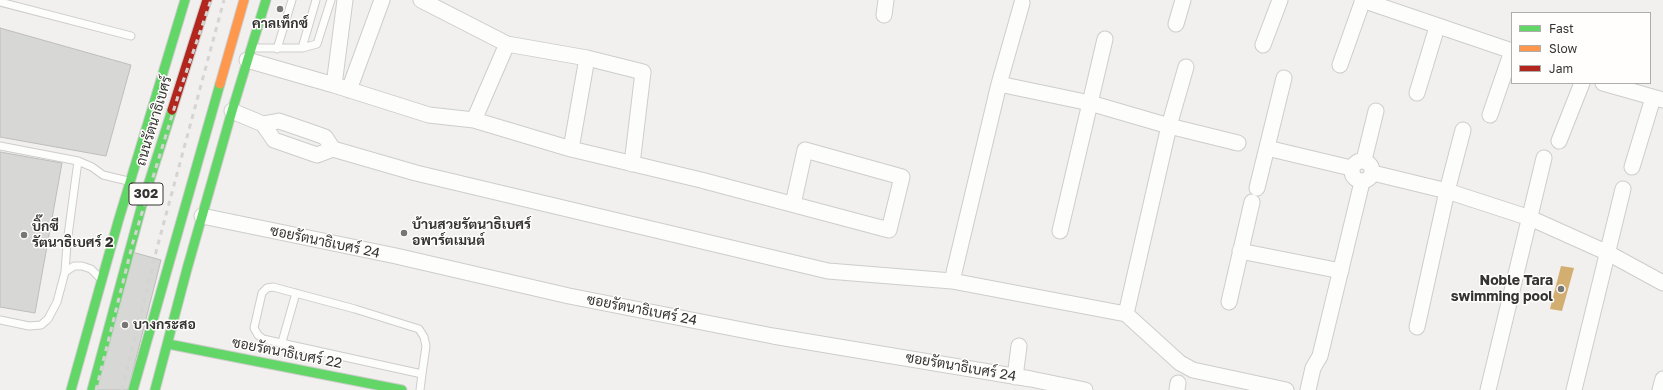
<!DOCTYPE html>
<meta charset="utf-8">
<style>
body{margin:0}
#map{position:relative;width:1663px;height:390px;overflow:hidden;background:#f1f0ee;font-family:"Golos Text",sans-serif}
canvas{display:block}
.legend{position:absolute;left:1511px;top:12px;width:140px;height:72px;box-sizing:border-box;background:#fffefc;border:1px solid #aeadac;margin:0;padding:5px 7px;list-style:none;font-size:12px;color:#343433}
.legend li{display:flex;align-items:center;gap:8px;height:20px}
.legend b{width:20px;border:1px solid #aeadac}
</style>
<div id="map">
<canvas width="1663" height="390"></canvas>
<ul class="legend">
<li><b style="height:5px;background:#63d668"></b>Fast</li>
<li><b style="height:5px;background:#ff974d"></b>Slow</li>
<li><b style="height:5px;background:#b3261e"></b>Jam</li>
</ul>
</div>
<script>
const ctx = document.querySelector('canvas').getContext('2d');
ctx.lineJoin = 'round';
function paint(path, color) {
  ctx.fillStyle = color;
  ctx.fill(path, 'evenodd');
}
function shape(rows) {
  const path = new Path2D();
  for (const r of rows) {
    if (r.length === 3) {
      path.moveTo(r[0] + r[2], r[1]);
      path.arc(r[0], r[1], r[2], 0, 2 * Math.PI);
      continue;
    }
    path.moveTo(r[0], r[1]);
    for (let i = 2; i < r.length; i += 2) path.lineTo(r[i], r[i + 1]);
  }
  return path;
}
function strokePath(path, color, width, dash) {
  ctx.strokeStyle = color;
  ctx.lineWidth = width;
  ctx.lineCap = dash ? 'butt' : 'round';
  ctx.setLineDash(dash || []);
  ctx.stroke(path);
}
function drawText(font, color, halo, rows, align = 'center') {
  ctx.font = font + ' "Golos Text",Sarabun,sans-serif';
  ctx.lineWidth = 3;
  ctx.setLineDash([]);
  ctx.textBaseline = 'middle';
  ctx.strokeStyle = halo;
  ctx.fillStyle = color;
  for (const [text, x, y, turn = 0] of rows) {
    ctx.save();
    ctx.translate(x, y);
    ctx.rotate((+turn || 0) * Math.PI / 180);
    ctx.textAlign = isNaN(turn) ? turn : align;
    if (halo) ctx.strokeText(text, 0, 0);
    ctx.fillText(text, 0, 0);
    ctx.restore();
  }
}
paint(shape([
 [1561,266,1574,268,1562,311,1550,309]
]), '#d2ae71');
const building = shape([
 [0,28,131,65,106,156,0,137,0,28],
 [0,152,62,163,35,313,0,307,0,152],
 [125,250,161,260,128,390,90,390,125,250]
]);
paint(building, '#d7d7d6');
strokePath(building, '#bdbdbb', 1);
const lane = shape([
 [0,2,131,36],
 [254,48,302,48,317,44,331,0],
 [302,48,316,0],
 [277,49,292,0],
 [0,146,78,161,92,167,103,175,128,181],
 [65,272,67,243,78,161],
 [0,320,29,326,41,325,48,319,57,302,65,272,74,266,82,266,91,269,99,277],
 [282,342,296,293],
 [420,390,422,374,426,346,424,337,419,329,355,309,273,287,267,288,262,293,254,328,258,335,263,339,422,374]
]);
const street = shape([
 [421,0,507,44,587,58,643,72,632,164],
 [1362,0,1512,51],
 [884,15,886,0],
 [1176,24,1183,0],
 [1263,45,1280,0],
 [247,60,334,85,429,115,474,120,571,149,701,180,889,230,902,177,805,150,793,204],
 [1340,65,1363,0],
 [1603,83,1663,100],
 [999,84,1090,103,1169,126,1238,143],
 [334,85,345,0],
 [349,90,382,0],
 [1417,93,1437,27],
 [232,111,263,124,279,121,311,132,325,137,333,149],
 [1490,115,1512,51],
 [474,120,507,44],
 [263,124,274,140,317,155,333,149,416,173,828,271,952,281,1126,314,1180,363,1193,370,1286,390],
 [1559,141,1582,83],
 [1267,148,1351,168],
 [571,149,587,58],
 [1364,160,1376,111],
 [1362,171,10],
 [1632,167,1653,98],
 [1373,173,1447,191,1530,218,1608,253,1663,283],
 [1257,188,1284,78],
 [202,216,396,256,569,296,773,336,1031,379,1085,390],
 [1060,231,1105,39],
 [1240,251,1341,271],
 [952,281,999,84,1022,3],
 [1229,302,1252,202],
 [1126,314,1169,126,1186,67],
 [1417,327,1447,191,1463,130],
 [1015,377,1019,346],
 [1177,390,1178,383],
 [1308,390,1313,368,1320,356,1362,182],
 [1488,390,1544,158],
 [1574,390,1623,189],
 [1660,390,1663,379]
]);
const fast = shape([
 [168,344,402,390],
 [71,390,118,222,185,0],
 [92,390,143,201,172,110],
 [133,390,220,84],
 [155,390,187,269,232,111,266,0]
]);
const slow = shape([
 [220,84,244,0]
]);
const jam = shape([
 [172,110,207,0]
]);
strokePath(lane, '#cdcdcc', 9);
strokePath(street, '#cdcdcc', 17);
strokePath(fast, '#cdcdcc', 11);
strokePath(slow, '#cdcdcc', 11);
strokePath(jam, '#cdcdcc', 11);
strokePath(lane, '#fdfdfc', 7);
strokePath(street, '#fdfdfc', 15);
strokePath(fast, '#63d668', 9);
strokePath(slow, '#ff974d', 9);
strokePath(jam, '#b3261e', 9);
strokePath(shape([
 [96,390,133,242,178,96,211,0],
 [122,390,157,248,224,0]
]), '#d4d4d3', 3, [5, 5]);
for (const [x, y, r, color] of [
 [280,9,4,"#767674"],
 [404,233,4,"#767674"],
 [24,235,4,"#767674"],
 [1561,289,4,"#767674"],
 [125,325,4,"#767674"]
]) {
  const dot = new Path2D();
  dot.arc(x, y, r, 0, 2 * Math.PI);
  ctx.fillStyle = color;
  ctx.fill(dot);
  strokePath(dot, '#fffefc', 1.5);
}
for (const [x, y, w] of [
 [146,194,34]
]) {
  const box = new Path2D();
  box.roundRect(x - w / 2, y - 11, w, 22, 3);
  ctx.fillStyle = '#fffefc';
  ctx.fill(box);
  strokePath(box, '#343433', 1);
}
drawText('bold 13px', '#343433', null, [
 ["302",146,194]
]);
drawText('bold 14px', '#343433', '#fffefc', [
 ["คาลเท็กซ์",280,24,"center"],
 ["บ้านสวยรัตนาธิเบศร์",412,225],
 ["อพาร์ตเมนต์",412,241],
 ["บิ๊กซี",32,227],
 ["รัตนาธิเบศร์ 2",32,243],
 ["Noble Tara",1553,281,"right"],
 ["swimming pool",1553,297,"right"],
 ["บางกระสอ",133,325]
], 'left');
drawText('14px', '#343433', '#fffefc', [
 ["ถนนรัตนาธิเบศร์",154,121,-73],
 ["ซอยรัตนาธิเบศร์ 24",325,242,12],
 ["ซอยรัตนาธิเบศร์ 24",642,310,11],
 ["ซอยรัตนาธิเบศร์ 22",287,353,11],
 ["ซอยรัตนาธิเบศร์ 24",961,367,10]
]);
</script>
